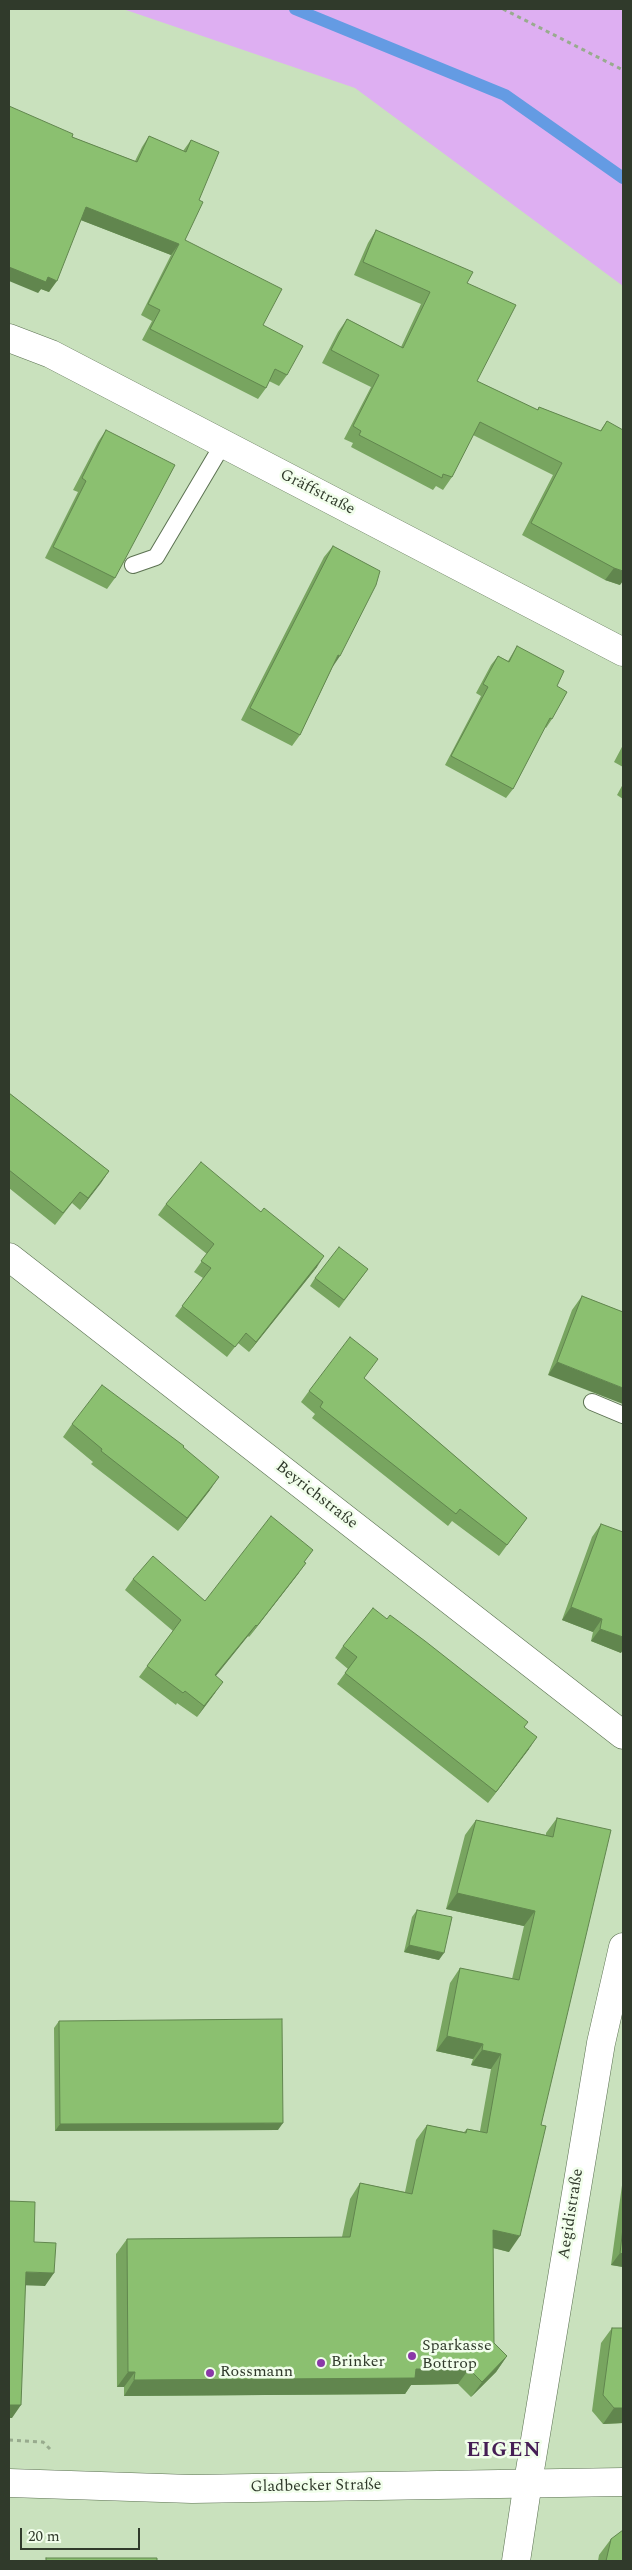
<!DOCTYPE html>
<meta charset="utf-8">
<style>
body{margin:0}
#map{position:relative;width:632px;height:2570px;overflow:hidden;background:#c9e1bd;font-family:Spectral,serif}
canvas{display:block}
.frame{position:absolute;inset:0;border:10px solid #303a2b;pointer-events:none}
.scale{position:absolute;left:20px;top:2528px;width:120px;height:22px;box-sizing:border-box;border:2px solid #303a2b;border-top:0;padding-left:6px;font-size:15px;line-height:18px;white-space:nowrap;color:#303a2b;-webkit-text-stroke:4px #f1feeb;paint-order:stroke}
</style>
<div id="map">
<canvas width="632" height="2570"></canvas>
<div class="frame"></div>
<div class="scale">20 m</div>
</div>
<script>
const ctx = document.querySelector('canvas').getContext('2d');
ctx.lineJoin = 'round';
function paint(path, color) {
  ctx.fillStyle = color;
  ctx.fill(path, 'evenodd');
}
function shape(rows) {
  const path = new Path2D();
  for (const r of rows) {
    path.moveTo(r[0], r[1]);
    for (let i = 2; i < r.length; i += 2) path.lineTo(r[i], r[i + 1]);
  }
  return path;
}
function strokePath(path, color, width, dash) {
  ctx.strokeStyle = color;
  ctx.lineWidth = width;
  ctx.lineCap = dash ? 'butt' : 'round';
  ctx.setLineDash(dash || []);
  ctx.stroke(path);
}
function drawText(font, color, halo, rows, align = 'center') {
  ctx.font = font + ' Spectral,serif';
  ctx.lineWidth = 5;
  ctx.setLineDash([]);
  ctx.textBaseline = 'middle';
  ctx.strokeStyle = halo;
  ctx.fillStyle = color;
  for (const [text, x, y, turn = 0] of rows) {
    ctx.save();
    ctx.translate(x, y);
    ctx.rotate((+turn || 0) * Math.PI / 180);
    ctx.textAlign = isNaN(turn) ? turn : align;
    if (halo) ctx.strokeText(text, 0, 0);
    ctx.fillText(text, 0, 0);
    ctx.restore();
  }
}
paint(shape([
 [123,9,619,9,623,11,623,286,355,88]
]), '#deaff2');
strokePath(shape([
 [295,9,505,95,623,178]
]), '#649be3', 12);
const service = shape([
 [133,565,156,557,223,444],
 [592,1402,623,1415]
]);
const minor = shape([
 [9,338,51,354,623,652],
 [9,1257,623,1735],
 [516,2561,528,2482]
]);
const tertiary = shape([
 [528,2482,601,2043,623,1947]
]);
const secondary = shape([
 [9,2483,192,2489,623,2482]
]);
strokePath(service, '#5c7252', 18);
strokePath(minor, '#5c7252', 29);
strokePath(tertiary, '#5c7252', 29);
strokePath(secondary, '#5c7252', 29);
strokePath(shape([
 [503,9,623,70],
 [9,2440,43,2442,50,2449]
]), '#98ab8e', 3, [4, 4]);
strokePath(service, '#fff', 16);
strokePath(minor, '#fff', 28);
strokePath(tertiary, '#fff', 28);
strokePath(secondary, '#fff', 28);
paint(shape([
 [149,136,183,151,191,140,199,200,185,240,263,325,287,375,279,386,269,381,266,388,258,399,142,340,152,321,141,315,171,255,81,220,49,292,41,289,38,293,72,137,135,161,142,147],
 [376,230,467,283,477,381,537,410,539,407,600,431,607,421,620,585,605,580,522,535,553,475,473,435,452,477,443,490,436,486,433,490,351,447,353,443,344,439,371,387,322,363,338,332,347,319,401,347,421,304,354,275,368,243],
 [106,430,115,578,107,589,45,558,78,492,73,490,98,442],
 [333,546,332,668,300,735,292,746,241,720,324,557],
 [517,646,557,686,552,719,546,728,545,727,513,789,506,798,445,765,481,696,476,693,491,665,498,656,508,661],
 [623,745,623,767,614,762],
 [623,784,623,799,617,795],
 [9,1093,109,1171,80,1210,72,1203,55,1225,9,1188],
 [166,1204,317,1267,249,1352,238,1343,227,1357,175,1316,203,1278,194,1272,207,1254,158,1215],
 [368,1269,339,1308,310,1286,315,1278],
 [582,1296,623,1312,548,1375,572,1310],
 [364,1378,527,1518,499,1556,452,1521,448,1526,312,1418,315,1414,301,1402,309,1391],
 [72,1424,183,1447,210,1490,178,1531,91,1464,93,1462,63,1437],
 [601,1524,621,1653,591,1641,593,1632,562,1620,592,1537],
 [304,1562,298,1574,249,1637,248,1636,215,1676,215,1693,197,1717,177,1703,176,1705,139,1677,173,1631,125,1590,133,1579,205,1601],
 [343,1646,524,1727,529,1749,488,1803,337,1684,348,1669,335,1658],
 [557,1818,509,2252,493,2248,494,2343,507,2356,496,2372,471,2397,458,2384,411,2385,405,2394,124,2396,124,2387,117,2387,116,2254,127,2239,342,2237,350,2199,360,2183,405,2192,416,2140,427,2125,464,2132,467,2129,480,2131,491,2069,471,2065,473,2059,436,2051,450,1983,460,1968,512,1979,524,1926,446,1909,465,1835,476,1820,546,1835,546,1833],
 [417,1910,439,1960,404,1952,412,1917],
 [59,2021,278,2130,55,2131,54,2028],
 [623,2178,623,2267,611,2265],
 [612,2328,623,2423,603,2424,592,2411,601,2343],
 [611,2539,623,2561,598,2561,599,2555]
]), '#78a560');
paint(shape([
 [86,207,179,244,171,255,78,219],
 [9,267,48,277,57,281,49,292,41,289,38,293,9,281],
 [614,568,623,571,623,581,620,585,605,580],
 [338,655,340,656,332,668],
 [109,1171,101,1183,80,1210,88,1198],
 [324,1256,317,1267,249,1352,256,1342],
 [557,1362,623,1388,623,1404,548,1375],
 [219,1477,210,1490,178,1531,187,1518],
 [306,1563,298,1574,249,1637,257,1626],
 [571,1607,602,1619,593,1632,562,1620],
 [256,1625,248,1636,207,1687,215,1675],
 [600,1629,623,1637,623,1650,621,1653,591,1641],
 [223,1682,215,1693,197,1717,204,1706],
 [537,1737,529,1749,488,1803,496,1792],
 [457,1893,535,1911,524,1926,446,1909],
 [409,1945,444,1953,439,1960,404,1952],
 [447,2036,483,2044,473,2059,436,2051],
 [482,2050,501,2054,491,2069,471,2065],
 [283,2123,278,2130,55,2131,60,2124],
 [493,2230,520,2236,509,2252,482,2245],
 [620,2253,623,2254,623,2267,611,2265],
 [26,2272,54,2273,45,2286,17,2285],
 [507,2356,496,2372,471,2397,482,2382],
 [416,2369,469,2369,458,2384,411,2385,405,2394,124,2396,134,2380],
 [128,2372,135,2372,124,2387,117,2387],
 [9,2405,21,2405,12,2418,9,2418],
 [614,2408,623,2408,623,2423,603,2424]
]), '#61864e');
const building = shape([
 [9,106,73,134,72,137,137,162,149,136,186,152,191,140,219,152,199,200,203,202,185,240,282,289,263,325,303,346,287,375,275,369,266,388,150,329,160,310,148,304,179,244,86,207,57,281,48,277,46,282,9,267,9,106],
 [376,230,473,272,467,283,516,305,477,381,538,410,539,407,601,431,607,421,623,430,623,571,614,568,531,523,562,463,480,422,452,477,443,474,442,478,359,435,361,431,353,426,379,375,331,350,347,319,403,348,430,292,363,262,376,230],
 [106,430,175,465,115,578,53,547,86,481,82,478,106,430],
 [333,546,380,571,376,585,340,656,338,655,300,735,250,708,333,546],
 [517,646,564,671,557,686,567,692,552,719,550,718,513,789,451,756,488,687,483,684,498,656,509,662,517,646],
 [9,1093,109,1171,88,1198,80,1192,63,1213,9,1170,9,1093],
 [201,1162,261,1212,264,1208,324,1256,256,1342,246,1333,235,1347,182,1306,211,1268,201,1261,214,1244,166,1204,201,1162],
 [339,1247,368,1269,344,1300,315,1278,339,1247],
 [582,1296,623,1312,623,1388,557,1362,582,1296],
 [350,1337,378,1359,364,1378,527,1518,507,1545,460,1509,456,1514,320,1407,323,1402,309,1391,350,1337],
 [102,1385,184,1446,183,1447,219,1477,187,1518,101,1451,102,1449,72,1424,102,1385],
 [271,1516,313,1550,304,1562,306,1563,257,1626,256,1625,215,1675,223,1682,204,1706,185,1691,183,1693,147,1666,181,1620,133,1579,153,1556,205,1601,271,1516],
 [601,1524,623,1532,623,1637,600,1629,602,1619,571,1607,601,1524],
 [373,1608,387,1619,390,1615,425,1641,528,1722,524,1727,537,1737,496,1792,345,1673,357,1657,343,1646,373,1608],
 [557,1818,611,1830,541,2125,546,2126,520,2236,493,2230,494,2343,507,2356,482,2382,469,2369,416,2369,415,2378,134,2380,135,2372,128,2372,127,2239,350,2237,360,2183,412,2194,427,2125,466,2133,467,2129,487,2133,501,2054,482,2050,483,2044,447,2036,460,1968,519,1980,535,1911,457,1893,476,1820,553,1837,557,1818],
 [417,1910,452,1917,444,1953,409,1945,417,1910],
 [282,2019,283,2123,60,2124,59,2021,282,2019],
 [9,2201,35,2202,34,2242,56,2243,54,2273,26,2272,21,2405,9,2405,9,2201],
 [623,2228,623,2254,620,2253,623,2228],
 [612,2328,623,2328,623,2408,614,2408,603,2395,612,2328],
 [623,2530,623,2561,606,2561,611,2539,623,2530],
 [46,2558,157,2558,157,2561,46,2561,46,2558]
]);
paint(building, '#8bc070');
strokePath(building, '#61864e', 1);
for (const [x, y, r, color] of [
 [412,2356,5,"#8a39a8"],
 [321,2363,5,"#8a39a8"],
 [210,2373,5,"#8a39a8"]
]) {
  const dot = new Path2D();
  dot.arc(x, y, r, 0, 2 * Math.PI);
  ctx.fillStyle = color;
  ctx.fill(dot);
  strokePath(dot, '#f1feeb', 2);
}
drawText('16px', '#303a2b', '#f1feeb', [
 ["Gräffstraße",317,493,27],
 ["Beyrichstraße",316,1496,38],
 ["Aegidistraße",572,2214,-81],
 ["Gladbecker Straße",316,2487,-1]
]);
drawText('16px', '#303a2b', '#f1feeb', [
 ["Sparkasse",422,2347],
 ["Bottrop",422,2365],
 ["Brinker",331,2363],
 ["Rossmann",220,2373]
], 'left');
ctx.letterSpacing = '1px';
drawText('bold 21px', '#451e54', '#f1feeb', [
 ["EIGEN",504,2452]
]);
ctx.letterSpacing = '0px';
</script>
